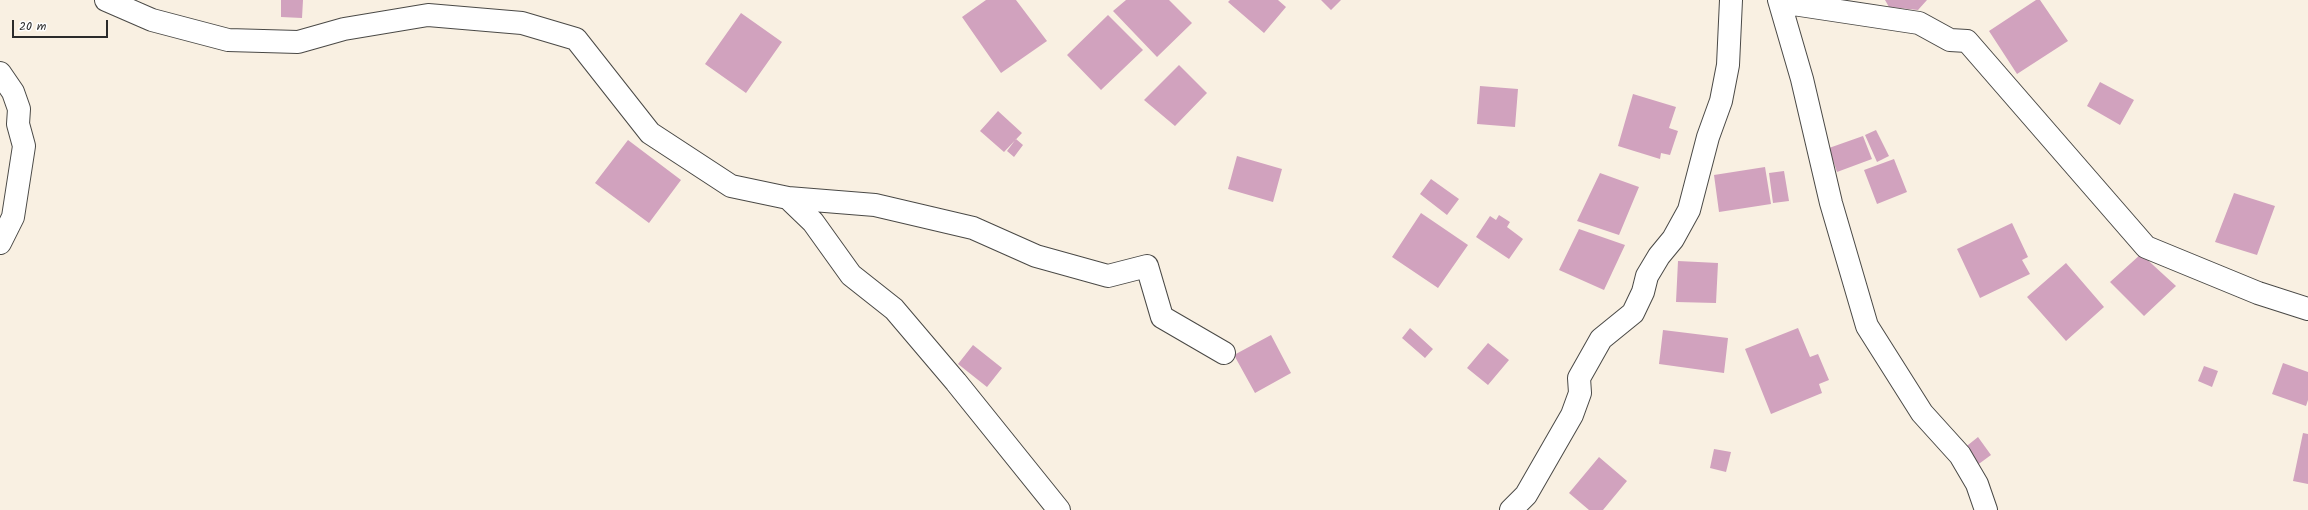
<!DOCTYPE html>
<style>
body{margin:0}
#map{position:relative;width:2308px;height:510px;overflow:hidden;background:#f9f0e2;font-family:Kalam,sans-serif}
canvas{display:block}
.scale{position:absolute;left:12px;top:20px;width:96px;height:18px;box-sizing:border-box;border:2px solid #2b2b2b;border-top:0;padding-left:5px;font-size:12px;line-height:14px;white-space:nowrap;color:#2b2b2b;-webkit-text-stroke:3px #fff;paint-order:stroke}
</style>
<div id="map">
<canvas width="2308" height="510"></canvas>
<div class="scale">20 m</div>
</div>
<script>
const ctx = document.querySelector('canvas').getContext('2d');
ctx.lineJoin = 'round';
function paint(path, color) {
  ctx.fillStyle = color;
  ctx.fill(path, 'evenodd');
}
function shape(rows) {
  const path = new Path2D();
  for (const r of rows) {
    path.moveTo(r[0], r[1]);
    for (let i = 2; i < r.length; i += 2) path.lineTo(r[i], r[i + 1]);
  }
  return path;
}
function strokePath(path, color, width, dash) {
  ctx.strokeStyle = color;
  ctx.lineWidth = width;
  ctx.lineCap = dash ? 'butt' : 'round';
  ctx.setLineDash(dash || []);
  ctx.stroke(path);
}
paint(shape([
 [281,0,303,0,302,18,281,17],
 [986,0,1016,0,1047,41,1001,73,962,17],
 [1126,0,1169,0,1192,23,1157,57,1113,11],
 [1230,0,1278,0,1286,7,1264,33,1228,2],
 [1321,0,1341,0,1331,10],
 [1885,0,1927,0,1918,10,1889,7],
 [2036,0,2040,0,2068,41,2017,74,1989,31],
 [741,13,782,42,746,93,705,64],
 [1108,15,1143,50,1101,90,1067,55],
 [1179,65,1207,93,1175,126,1144,100],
 [2100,82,2134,100,2120,125,2087,106],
 [1480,86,1518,89,1515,127,1477,124],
 [1633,94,1676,107,1669,128,1678,131,1670,155,1661,153,1660,159,1618,146],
 [998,111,1022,133,1004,152,980,131],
 [1876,130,1889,156,1877,162,1865,135],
 [1863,136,1872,159,1837,172,1829,148],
 [1016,139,1023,145,1014,157,1007,151],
 [628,140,681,180,649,223,595,183],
 [1237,156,1282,169,1273,202,1228,189],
 [1894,159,1907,192,1877,204,1864,170],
 [1765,167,1771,204,1719,212,1714,175],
 [1784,171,1789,201,1773,203,1769,173],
 [1600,173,1639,187,1619,235,1577,221],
 [1431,179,1459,199,1447,215,1420,194],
 [2234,193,2275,206,2257,255,2215,242],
 [1421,213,1468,245,1438,288,1392,257],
 [1499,215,1510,222,1507,227,1523,239,1509,259,1476,237,1490,216,1496,220],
 [2012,223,2028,257,2022,260,2030,274,1980,298,1957,249],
 [1579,229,1625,245,1604,290,1559,270],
 [2141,254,2176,286,2144,316,2110,282],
 [1678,261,1718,263,1716,303,1676,302],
 [2066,263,2104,307,2066,341,2027,297],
 [1410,328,1433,349,1425,358,1402,338],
 [1798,328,1810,357,1818,354,1829,380,1819,384,1822,393,1771,414,1745,349],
 [1663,330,1728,338,1724,373,1659,364],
 [1271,335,1291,373,1255,393,1234,355],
 [1488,343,1509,360,1488,385,1467,368],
 [973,345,1002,368,987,387,958,364],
 [2283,363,2308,372,2308,400,2306,406,2272,394],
 [2204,366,2218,371,2212,387,2198,381],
 [2303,433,2308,434,2308,484,2293,481],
 [1978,437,1991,455,1976,466,1963,449],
 [1714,449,1731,452,1726,472,1710,468],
 [1599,457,1627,481,1603,510,1589,510,1569,493]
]), '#d1a2be');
const minor = shape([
 [106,0,152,20,228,40,298,42,344,29,428,15,522,23,576,39,650,133,731,186,788,198,813,222,851,275,894,309,956,382,1059,510],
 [1779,0,1802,79,1831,203,1867,326,1922,413,1960,455,1977,484,1986,510],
 [1780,2,1919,23,1950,40,1967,41,2146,247,2258,293,2308,309],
 [0,73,13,92,19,109,18,124,24,146,13,217,0,243],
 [788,198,875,205,973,228,1036,256,1108,276,1147,266,1162,317,1224,353],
 [1511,510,1526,495,1572,415,1580,393,1579,378,1601,339,1633,313,1643,292,1647,276,1659,256,1673,239,1689,210,1708,137,1721,101,1728,65,1731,0]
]);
strokePath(minor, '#4a4946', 24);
strokePath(minor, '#fff', 22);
</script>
